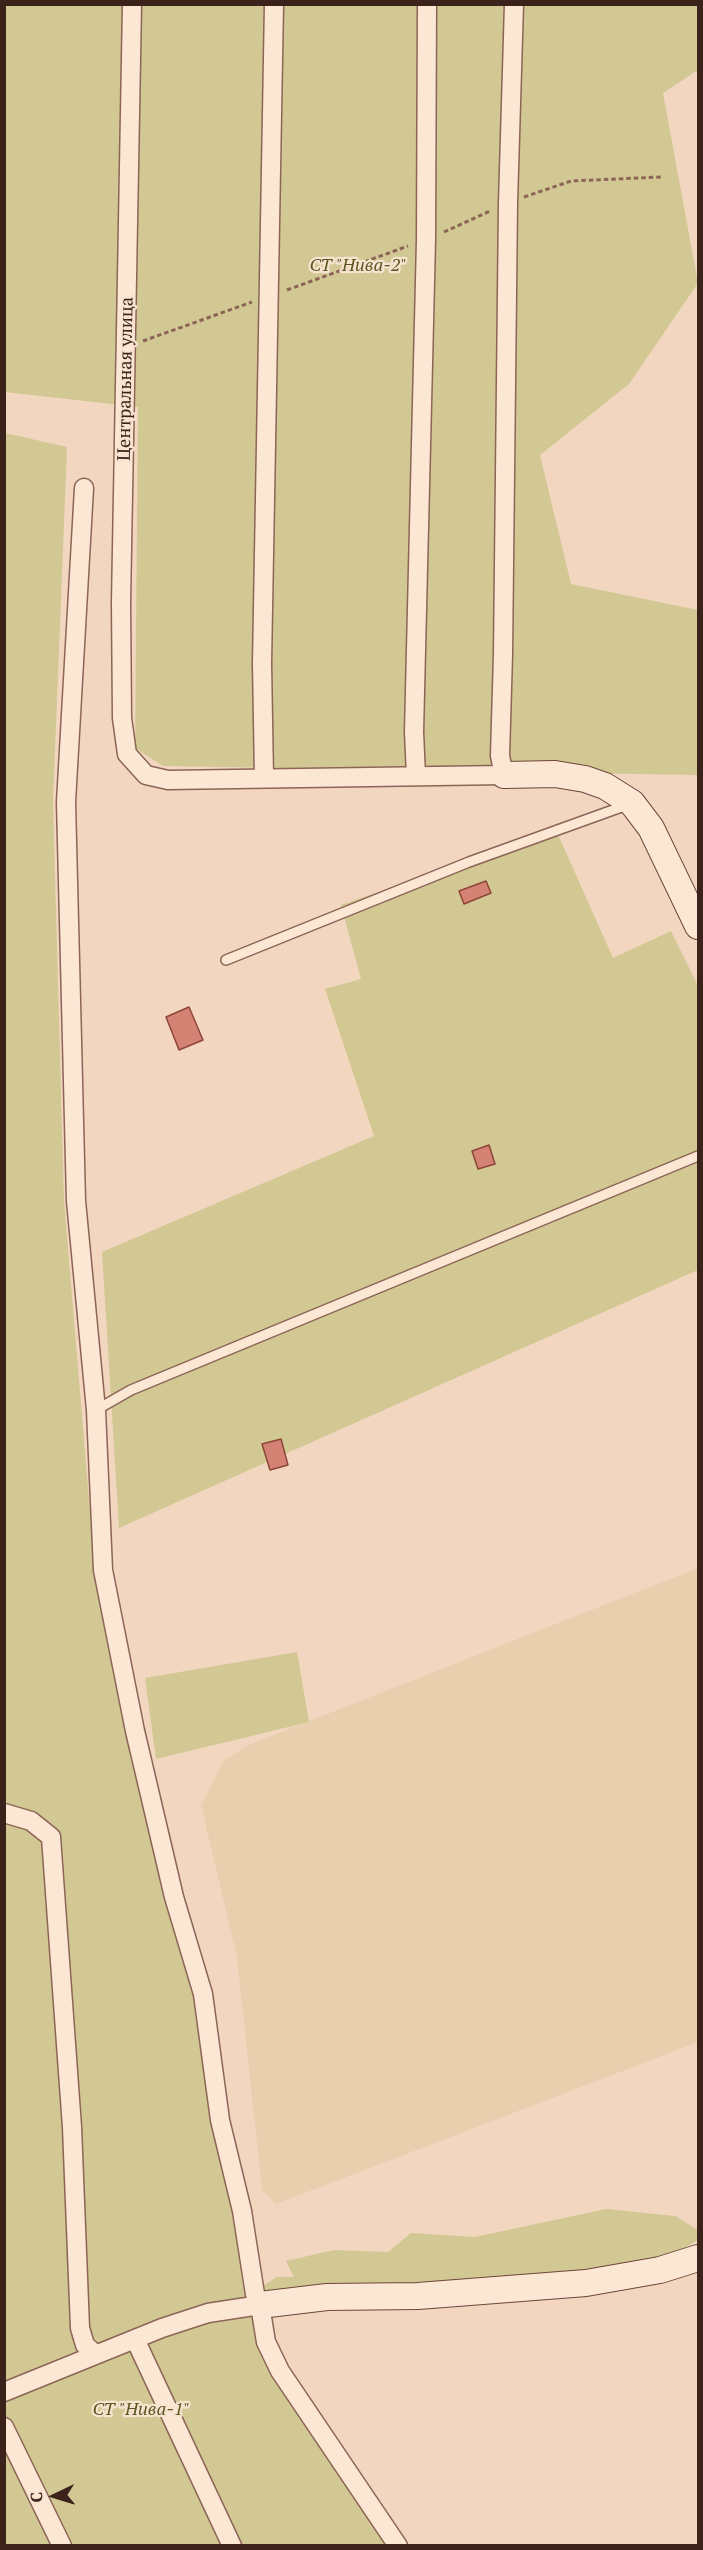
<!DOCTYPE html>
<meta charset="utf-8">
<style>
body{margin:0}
#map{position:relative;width:703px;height:2550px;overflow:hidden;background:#f2d6c0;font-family:"PT Serif",serif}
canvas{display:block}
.frame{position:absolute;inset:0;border:6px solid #3b231c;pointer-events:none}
.north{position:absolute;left:24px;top:2466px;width:60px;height:60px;-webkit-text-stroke:4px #f8e3d0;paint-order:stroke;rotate:266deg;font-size:16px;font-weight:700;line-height:24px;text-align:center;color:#3b231c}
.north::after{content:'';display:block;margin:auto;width:21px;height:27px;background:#3b231c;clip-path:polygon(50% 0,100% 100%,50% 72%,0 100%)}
</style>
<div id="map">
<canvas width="703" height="2550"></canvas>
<div class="frame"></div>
<div class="north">С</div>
</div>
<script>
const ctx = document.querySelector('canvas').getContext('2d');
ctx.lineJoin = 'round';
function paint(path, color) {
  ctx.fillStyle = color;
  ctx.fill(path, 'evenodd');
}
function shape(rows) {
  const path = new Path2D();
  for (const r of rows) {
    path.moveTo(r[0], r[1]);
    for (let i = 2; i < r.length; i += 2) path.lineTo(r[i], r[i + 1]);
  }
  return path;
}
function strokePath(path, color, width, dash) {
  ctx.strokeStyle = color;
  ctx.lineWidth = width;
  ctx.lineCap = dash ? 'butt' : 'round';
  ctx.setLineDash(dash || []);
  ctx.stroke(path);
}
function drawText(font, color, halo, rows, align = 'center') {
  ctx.font = font + ' "PT Serif",serif';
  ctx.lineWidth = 4.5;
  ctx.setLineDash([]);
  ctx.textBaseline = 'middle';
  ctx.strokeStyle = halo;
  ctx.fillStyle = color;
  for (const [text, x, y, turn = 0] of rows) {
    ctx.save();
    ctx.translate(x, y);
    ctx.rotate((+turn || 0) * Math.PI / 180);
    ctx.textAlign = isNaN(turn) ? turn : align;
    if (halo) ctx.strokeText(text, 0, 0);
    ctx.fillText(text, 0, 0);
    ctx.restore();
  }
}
paint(shape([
 [698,1568,698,2042,276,2204,262,2190,237,1957,201,1805,223,1762,246,1746]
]), '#e8cfad');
paint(shape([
 [5,5,698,5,698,70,663,93,698,283,629,384,540,455,571,584,698,610,698,775,163,766,135,748,138,407,5,392],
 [5,433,67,447,53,802,64,1200,95,1572,194,1990,248,2297,267,2365,387,2545,5,2546],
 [556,830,613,958,671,931,698,986,698,1270,119,1528,102,1252,374,1136,325,989,361,979,341,905],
 [297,1652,309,1722,156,1759,145,1678],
 [606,2209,675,2216,698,2230,698,2240,662,2261,588,2275,263,2296,259,2288,277,2277,294,2277,286,2261,334,2250,388,2252,411,2233,475,2237]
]), '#d1c893');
const building = shape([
 [486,881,491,893,464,904,459,891,486,881],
 [189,1007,203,1040,179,1050,166,1017,189,1007],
 [489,1145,495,1164,478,1169,472,1151,489,1145],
 [281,1439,288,1465,270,1470,262,1444,281,1439]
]);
paint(building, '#d38273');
strokePath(building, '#8e463a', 1.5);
const lane = shape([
 [226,960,469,862,627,805],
 [96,1410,131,1390,698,1156]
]);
const street = shape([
 [132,4,121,603,122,718,127,754,146,775,168,780,504,775,500,756,503,654,508,203,514,4],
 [84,488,66,802,76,1201,96,1410,103,1570,135,1731,174,1897,203,1994,220,2120,242,2211,255,2294,260,2305,266,2342,280,2371,398,2546],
 [416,776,414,732,426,240,427,4],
 [264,778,262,663,274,4],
 [4,1813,31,1821,51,1837,72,2127,80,2328,85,2345,95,2354],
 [135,2339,232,2546],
 [4,2392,162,2328,208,2313,260,2305],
 [4,2427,62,2546]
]);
const secondary = shape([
 [504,775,555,774,585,779,605,786,632,803,651,828,698,926],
 [260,2305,327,2297,418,2296,586,2283,660,2270,698,2258]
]);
strokePath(lane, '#8c6556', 12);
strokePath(street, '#8c6556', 21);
strokePath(secondary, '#6e473a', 28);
strokePath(shape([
 [524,197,571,181,661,177],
 [444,232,490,211],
 [287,290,408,246],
 [143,341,252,302]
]), '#8c6556', 3, [4.5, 3]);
strokePath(lane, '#fce6d4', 9);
strokePath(street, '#fce6d4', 18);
strokePath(secondary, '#fce6d4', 26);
drawText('italic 18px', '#595921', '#f8e3d0', [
 ["СТ \"Нива-2\"",358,266],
 ["СТ \"Нива-1\"",141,2410]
]);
drawText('18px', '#3b231c', '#f8e3d0', [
 ["Центральная улица",126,379,-89]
]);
</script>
